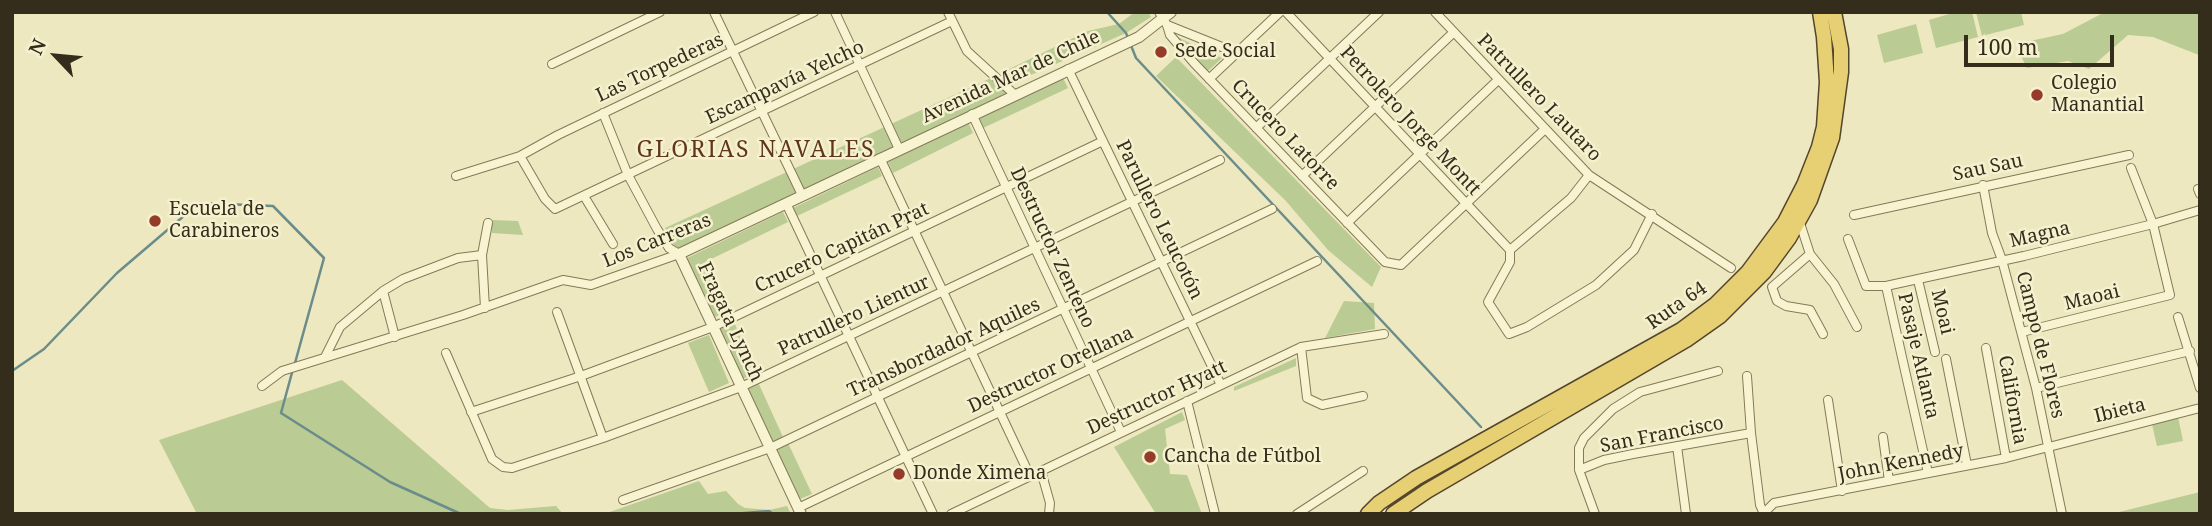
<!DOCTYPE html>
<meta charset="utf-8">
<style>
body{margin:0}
#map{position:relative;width:2212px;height:526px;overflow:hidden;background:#ede8bf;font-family:"Noto Serif",serif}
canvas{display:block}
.frame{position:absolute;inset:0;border:14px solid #352d1c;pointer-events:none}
.north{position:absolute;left:21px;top:21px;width:70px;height:70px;-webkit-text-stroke:5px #f5f1cf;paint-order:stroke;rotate:296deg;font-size:19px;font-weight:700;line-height:28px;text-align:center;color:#352d1c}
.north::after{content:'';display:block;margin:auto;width:24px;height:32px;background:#352d1c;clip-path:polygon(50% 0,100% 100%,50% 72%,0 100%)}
.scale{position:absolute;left:1964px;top:35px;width:150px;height:32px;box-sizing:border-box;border:4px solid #352d1c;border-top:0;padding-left:9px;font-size:21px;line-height:24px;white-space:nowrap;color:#352d1c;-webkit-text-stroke:5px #f5f1cf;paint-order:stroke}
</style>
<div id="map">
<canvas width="2212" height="526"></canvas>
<div class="frame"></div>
<div class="north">N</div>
<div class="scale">100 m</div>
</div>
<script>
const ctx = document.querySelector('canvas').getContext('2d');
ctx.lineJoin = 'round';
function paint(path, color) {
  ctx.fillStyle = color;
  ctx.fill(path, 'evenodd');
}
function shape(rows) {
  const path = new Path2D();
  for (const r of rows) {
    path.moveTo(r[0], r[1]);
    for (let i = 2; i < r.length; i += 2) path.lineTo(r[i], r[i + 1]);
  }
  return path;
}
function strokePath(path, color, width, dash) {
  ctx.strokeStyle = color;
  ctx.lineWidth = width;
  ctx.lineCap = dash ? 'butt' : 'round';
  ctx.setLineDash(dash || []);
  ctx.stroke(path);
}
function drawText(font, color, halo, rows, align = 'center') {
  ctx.font = font + ' "Noto Serif",serif';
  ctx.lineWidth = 5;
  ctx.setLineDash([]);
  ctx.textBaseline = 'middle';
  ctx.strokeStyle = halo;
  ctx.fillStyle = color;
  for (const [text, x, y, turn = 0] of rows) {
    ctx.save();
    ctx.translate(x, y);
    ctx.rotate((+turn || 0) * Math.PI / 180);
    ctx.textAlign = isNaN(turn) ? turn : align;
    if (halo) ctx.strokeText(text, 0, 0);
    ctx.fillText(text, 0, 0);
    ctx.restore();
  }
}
paint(shape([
 [1135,12,1148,12,1151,17,1126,33,1015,82,1005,71,1088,31,1119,24],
 [1956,12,1972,12,1978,37,1936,48,1929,20],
 [1976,12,2021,12,2024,25,1982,36],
 [2105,12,2200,12,2200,73,2199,55,2153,37,2128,35,2089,69,2068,61,2027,68,2021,56,2030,41,2063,34],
 [1916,24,1923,53,1884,63,1877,35],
 [1173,35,1222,58,1208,71],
 [1176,57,1381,267,1372,287,1328,250,1285,200,1156,76],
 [1062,76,1068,88,979,130,974,118],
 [991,78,1007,93,684,247,676,249,665,228],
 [968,122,973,133,893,173,888,162],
 [878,167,882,176,797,216,793,208],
 [783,212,788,222,705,262,728,311,715,317,687,258],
 [492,220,518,221,523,235,492,233],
 [1344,301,1374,303,1375,329,1325,338],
 [734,322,756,373,740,380,717,329],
 [709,335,729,383,709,392,688,343],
 [1296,358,1296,366,1234,391,1234,387],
 [342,380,490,508,508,510,556,506,563,514,197,514,159,440],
 [757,380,783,437,770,443,743,386],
 [1182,412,1185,420,1165,429,1170,474,1187,475,1202,514,1156,514,1114,447],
 [2178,417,2183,441,2157,446,2152,424],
 [788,443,812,494,800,499,776,449],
 [699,481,708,494,726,491,738,504,745,508,769,510,787,506,791,514,604,514],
 [2200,492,2200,514,2111,514]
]), '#bacb94');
strokePath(shape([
 [1107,12,1126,33,1136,58,1481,427],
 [293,369,281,413,390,482,461,514],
 [12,371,44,349,117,273,199,203,273,206,324,258,295,363],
 [733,514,769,511,773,514]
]), '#6a8c8a', 2.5);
const minor = shape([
 [714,12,802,195],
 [835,12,899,149],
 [948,12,967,51,1014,94],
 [1159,12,1167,25,1170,35,1194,63,1385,262,1401,265,1545,129],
 [1286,12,1510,250],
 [1435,12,1589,175,1731,268],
 [1167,25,1237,53],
 [552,64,660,12],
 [1068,69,1221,385],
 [1209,79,1280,12],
 [603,113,628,175,657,229,669,248,679,254],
 [972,114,1121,432],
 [1256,128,1379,12],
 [520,156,545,199,555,209,952,21],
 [880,158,1030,476],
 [1589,175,1571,198,1510,250,1510,262,1488,302,1509,334,1527,327,1596,285,1634,250,1652,214],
 [456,176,520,156,558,135,814,12],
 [1302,176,1454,32],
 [1983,185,1992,233,2002,260,2036,388,2062,514],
 [2198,189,2200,194],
 [584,196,613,244],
 [786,203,933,514],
 [1854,215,2129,155],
 [1799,220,1810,254,1772,287,1777,301,1786,306,1810,310,1823,334],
 [1347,223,1498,80],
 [1848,239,1866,286,1886,286,2024,256,2153,224,2200,210],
 [1810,254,1834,284,1857,327],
 [1918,280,1935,352],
 [1886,286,1928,473],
 [383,291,395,337],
 [485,308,482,255,488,223],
 [557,312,603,438],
 [2178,317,2200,388],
 [2022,332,2170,295,2153,224,2131,168],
 [1301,347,1307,398,1322,405,1363,396],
 [1986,348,2006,458],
 [446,353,492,459,503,467,512,468,603,438,741,387,1220,160],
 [325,357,340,327,383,291,403,279,458,258,482,255],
 [1946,359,1967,465],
 [1747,376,1751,433,1760,505,1764,514],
 [262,386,282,371,463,315,554,283,563,280,591,285,679,254],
 [2036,388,2190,351],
 [1828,400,1842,491],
 [1187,401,1215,514],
 [471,412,581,376,713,327,1103,141],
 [1883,437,1889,481],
 [1677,446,1686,514],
 [1579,470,1604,460,1633,454,1751,433],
 [1041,471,1050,503,1049,514],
 [623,500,770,448,1272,209],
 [798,508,1317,261],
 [1764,513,1774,503,2006,458,2200,408],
 [951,514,1301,347,1384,334],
 [1297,514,1363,471],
 [1595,514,1579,470,1579,448,1584,438,1613,409,1640,392,1718,371]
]);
const tertiary = shape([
 [801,514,679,254,1139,37,1171,12]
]);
const trunk = shape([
 [1368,514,1379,503,1416,478,1681,330,1716,304,1748,272,1785,222,1804,185,1819,147,1824,127,1827,82,1824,37,1820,12],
 [1393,514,1427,491,1686,340,1720,316,1764,272,1789,238,1810,200,1832,138,1841,72,1841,49,1834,12]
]);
strokePath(minor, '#857958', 10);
strokePath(tertiary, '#857958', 12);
strokePath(trunk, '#53462c', 17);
strokePath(minor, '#f8f4d2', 8);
strokePath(tertiary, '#f8f4d2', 10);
strokePath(trunk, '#e7cf74', 14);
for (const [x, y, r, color] of [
 [1161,52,7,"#943c29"],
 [2037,95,7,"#943c29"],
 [155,221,7,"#943c29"],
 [1150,457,7,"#943c29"],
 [899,474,7,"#943c29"]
]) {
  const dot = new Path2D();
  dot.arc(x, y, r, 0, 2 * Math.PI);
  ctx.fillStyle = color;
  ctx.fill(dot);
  strokePath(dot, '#f5f1cf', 2.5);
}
drawText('19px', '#352d1c', '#f5f1cf', [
 ["Sede Social",1175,52],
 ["Colegio",2051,84],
 ["Manantial",2051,106],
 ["Escuela de",169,210],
 ["Carabineros",169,232],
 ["Cancha de Fútbol",1164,457],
 ["Donde Ximena",913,474]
], 'left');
drawText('19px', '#352d1c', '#f5f1cf', [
 ["Las Torpederas",660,68,-25],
 ["Avenida Mar de Chile",1011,77,-25],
 ["Escampavía Yelcho",785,83,-25],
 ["Patrullero Lautaro",1539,98,46],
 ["Petrolero Jorge Montt",1410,121,47],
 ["Crucero Latorre",1285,135,46],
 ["Sau Sau",1988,168,-12],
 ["Parullero Leucotón",1159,220,64],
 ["Magna",2040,235,-13],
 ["Los Carreras",657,241,-22],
 ["Crucero Capitán Prat",842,248,-25],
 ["Destructor Zenteno",1052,248,65],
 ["Maoai",2092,298,-14],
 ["Ruta 64",1677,306,-35],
 ["Moai",1942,312,77],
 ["Patrullero Lientur",854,316,-25],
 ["Fragata Lynch",730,322,65],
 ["Campo de Flores",2040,345,76],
 ["Transbordador Aquiles",944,348,-25],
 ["Pasaje Atlanta",1918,356,77],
 ["Destructor Orellana",1051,370,-25],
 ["Destructor Hyatt",1157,398,-25],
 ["California",2012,400,80],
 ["Ibieta",2120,411,-14],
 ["San Francisco",1662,435,-11],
 ["John Kennedy",1901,463,-11]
]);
ctx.letterSpacing = '2px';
drawText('23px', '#61371c', '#f5f1cf', [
 ["GLORIAS NAVALES",756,150]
]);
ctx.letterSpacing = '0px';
</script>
